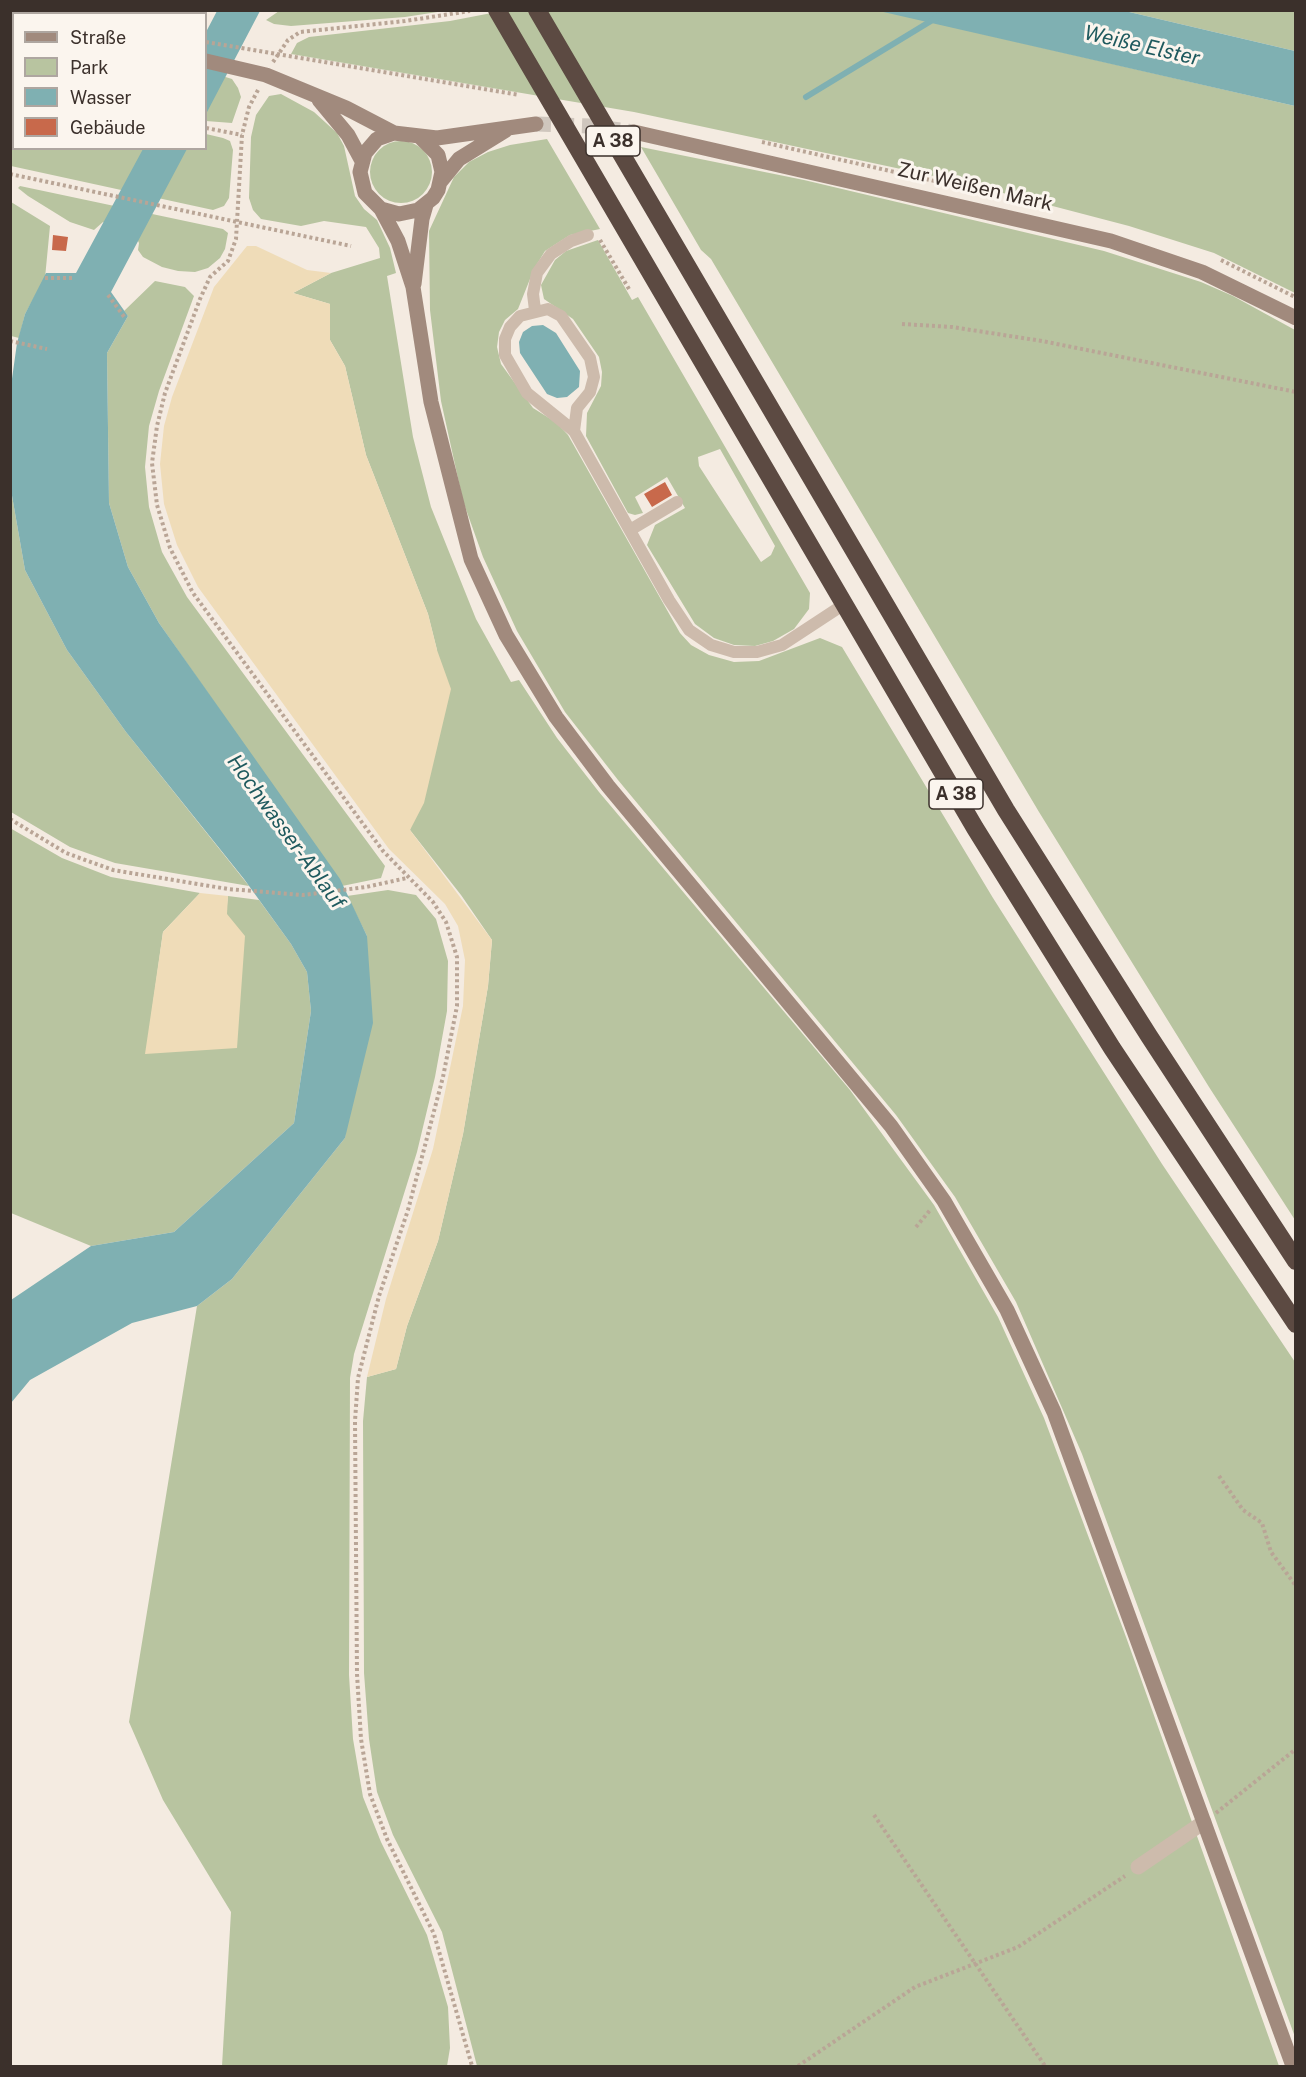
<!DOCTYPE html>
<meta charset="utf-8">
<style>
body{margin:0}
#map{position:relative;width:1306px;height:2077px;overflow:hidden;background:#f4ebe1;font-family:"Public Sans",sans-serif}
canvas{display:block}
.frame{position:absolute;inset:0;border:12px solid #3b302b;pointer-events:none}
.legend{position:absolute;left:12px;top:12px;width:195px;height:138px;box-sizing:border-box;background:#fbf5ee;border:2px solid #aea6a0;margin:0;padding:8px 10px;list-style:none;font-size:18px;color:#3b302b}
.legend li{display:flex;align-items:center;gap:12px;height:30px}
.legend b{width:30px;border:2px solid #aea6a0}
</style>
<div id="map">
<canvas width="1306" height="2077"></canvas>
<div class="frame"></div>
<ul class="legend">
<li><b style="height:8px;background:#a18a7d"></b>Straße</li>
<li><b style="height:16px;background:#b8c4a0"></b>Park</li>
<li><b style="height:16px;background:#7fb0b2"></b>Wasser</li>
<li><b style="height:16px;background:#c8694b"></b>Gebäude</li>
</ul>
</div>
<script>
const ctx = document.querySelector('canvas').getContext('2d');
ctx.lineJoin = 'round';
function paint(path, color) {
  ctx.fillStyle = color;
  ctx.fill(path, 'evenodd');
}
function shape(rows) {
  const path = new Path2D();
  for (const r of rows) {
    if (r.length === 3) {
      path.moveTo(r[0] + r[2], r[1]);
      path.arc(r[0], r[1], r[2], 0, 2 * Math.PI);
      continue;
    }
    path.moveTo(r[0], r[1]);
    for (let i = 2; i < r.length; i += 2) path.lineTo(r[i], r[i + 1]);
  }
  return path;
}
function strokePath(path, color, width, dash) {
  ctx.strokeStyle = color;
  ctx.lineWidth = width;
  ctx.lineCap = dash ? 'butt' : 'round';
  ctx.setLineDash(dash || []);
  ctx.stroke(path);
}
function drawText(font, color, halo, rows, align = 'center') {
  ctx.font = font + ' "Public Sans",sans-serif';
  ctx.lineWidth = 6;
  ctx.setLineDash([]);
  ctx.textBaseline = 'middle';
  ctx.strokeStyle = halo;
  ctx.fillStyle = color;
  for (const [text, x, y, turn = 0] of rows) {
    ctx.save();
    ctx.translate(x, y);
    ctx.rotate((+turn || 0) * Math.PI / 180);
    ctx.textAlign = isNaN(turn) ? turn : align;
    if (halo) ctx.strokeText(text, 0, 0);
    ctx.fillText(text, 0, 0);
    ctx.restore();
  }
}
paint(shape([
 [184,10,190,13,84,14,70,11],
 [879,10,1295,106,1295,293,1214,253,1129,226,957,181,634,112,291,54,297,43,309,37,450,21,502,11],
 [279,11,279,10,444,11,405,17,291,26,274,24,266,20],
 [1125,11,1295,11,1295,51],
 [206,71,232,79,238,88,241,97,232,123,206,121],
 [281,94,314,112,337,133,344,146,355,196,364,209,377,220,390,248,396,273,387,276,406,394,413,437,431,507,476,619,511,682,519,680,557,738,599,792,850,1090,934,1205,998,1317,1044,1418,1126,1637,1279,2066,477,2066,442,1932,393,1835,377,1792,369,1739,364,1673,363,1421,367,1377,396,1369,407,1326,438,1241,463,1134,488,986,492,940,461,895,410,830,437,650,428,614,366,455,345,366,330,340,330,304,293,293,331,273,380,258,379,248,366,227,324,221,301,226,261,219,253,210,249,198,251,137,256,115,269,96],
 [11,102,13,103,14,148,206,148,206,134,223,138,230,141,233,150,229,198,224,206,213,210,11,166],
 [547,139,600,229,570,235,545,251,534,269,518,309,505,320,499,332,497,347,501,364,533,408,557,423,568,435,680,633,691,645,709,655,734,662,759,661,820,638,842,647,993,898,1162,1164,1295,1362,1295,2037,1082,1454,1016,1302,955,1197,896,1115,618,780,565,712,517,631,483,557,463,501,441,401,430,310,429,231,454,177,469,162,488,152,510,145],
 [401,172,31],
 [641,147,804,180,1104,251,1201,282,1233,296,1295,330,1295,1220,1209,1087,1039,812,711,259,701,250],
 [20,186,223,229,228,233,225,249,220,258,208,268,195,272,178,271,162,267,143,257,138,250,139,243,137,239,103,222,94,230,70,222,28,196,18,188],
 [11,202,50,226,45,278,25,314,19,338,11,336],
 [598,240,632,300,638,297,810,593,809,609,794,629,773,641,755,646,734,645,714,638,695,624,647,545,655,525,685,508,667,477,635,497,643,513,635,515,628,513,586,436,587,413,601,386,602,372,599,357,573,319,544,299,541,285,555,260,566,251],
 [720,449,775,546,771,555,761,562,699,466,698,457],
 [155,281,185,287,194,296,159,391,149,426,145,467,149,507,162,552,187,597,385,866,381,878,342,886,159,623,128,567,109,503,107,353,128,316,124,311],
 [10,447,11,490,25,570,67,650,126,732,249,886,115,863,70,847,11,812],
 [10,828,62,858,111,877,200,893,163,932,146,1054,226,914,228,896,259,900,291,944,307,972,311,1011,294,1123,174,1232,91,1246,11,1213],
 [388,890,416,895,436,919,448,961,447,1011,435,1077,417,1152,354,1354,350,1378,349,1675,353,1739,363,1797,381,1842,427,1935,448,2007,450,2048,447,2066,222,2066,231,1912,163,1800,129,1722,197,1306,232,1279,345,1138,367,936,347,896]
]), '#b8c4a0');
paint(shape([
 [247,246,256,246,307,270,331,273,293,293,330,304,330,340,345,366,366,455,428,614,437,650,451,689,424,803,410,830,492,940,488,986,463,1134,438,1241,407,1326,396,1369,367,1377,386,1299,433,1149,463,1006,465,960,458,926,445,904,389,849,198,587,177,545,164,504,160,464,164,426,172,397,214,287],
 [200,893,228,896,227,914,245,936,237,1048,145,1054,163,932]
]), '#efdcb8');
paint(shape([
 [217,11,260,11,206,114,206,32],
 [879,11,1125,11,1295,51,1295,106],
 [143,149,187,149,111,292,128,316,107,353,109,503,128,567,159,623,340,879,367,936,373,1023,345,1138,232,1279,197,1306,132,1323,30,1380,11,1403,11,1300,91,1246,174,1232,294,1123,311,1011,307,972,291,944,244,879,126,732,67,650,25,570,11,490,10,393,17,343,25,314,46,273,76,273],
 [543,325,556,333,580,371,579,387,567,397,557,398,547,394,520,353,519,342,523,332,532,326]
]), '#7fb0b2');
strokePath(shape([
 [806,97,949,10]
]), '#7fb0b2', 6);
paint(shape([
 [53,235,68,237,66,251,52,250],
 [665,482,672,495,652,507,644,494]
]), '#c8694b');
strokePath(shape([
 [536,124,591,126,634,132]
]), '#cfc6bd', 15, [15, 8]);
strokePath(shape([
 [53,10,67,14],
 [206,42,519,95],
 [273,62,288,40,300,32,405,21,470,11],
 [258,90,249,107,242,135,236,239,228,261,210,277,200,299,165,393,157,426,152,463,157,505,170,548,193,593,383,851,433,902,446,922,457,957,457,1006,443,1077,408,1210,379,1296,358,1378,355,1421,357,1674,361,1739,370,1794,387,1839,434,1934,472,2066],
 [10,96,14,97],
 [206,128,242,135],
 [762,142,992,194],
 [10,174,351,246],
 [600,240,629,289],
 [1221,260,1295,297],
 [45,278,75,278],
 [108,295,125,318],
 [902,324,952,327,1042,341,1296,392],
 [10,341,47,349],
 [10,819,66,853,113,870,228,889,303,895,366,887,407,878],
 [916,1227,931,1209],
 [1219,1476,1243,1510,1262,1523,1271,1552,1296,1586],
 [1216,1813,1296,1749],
 [874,1815,1045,2066],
 [798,2066,915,1987,1018,1947,1125,1876]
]), '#b9a596', 4, [3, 3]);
strokePath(shape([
 [535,310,533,294,537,273,551,254,571,241,588,235],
 [574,431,527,393,505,355,505,339,510,327,520,316,548,309,561,316,590,358,594,377,590,392,577,408,574,431,669,600,689,630,711,645,734,652,757,652,782,645,846,603],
 [630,530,677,502]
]), '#cdbbac', 12);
strokePath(shape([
 [1138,1867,1204,1822]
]), '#cdbbac', 15);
strokePath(shape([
 [10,18,14,19],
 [206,61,266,75,346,108,394,133],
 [319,100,348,135,362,161],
 [634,132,1111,241,1202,272,1296,318],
 [419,136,438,155,442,172,438,190,433,198,418,210,399,214,381,209,365,193,360,172,365,153,377,139,394,133,437,138,536,124],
 [441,181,459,159,506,130],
 [381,209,398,241,413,287,431,402,471,559,506,635,556,717,608,786,891,1126,944,1201,1007,1310,1054,1412,1293,2066],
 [414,284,422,219,426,205]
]), '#a18a7d', 15);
strokePath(shape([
 [497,10,975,828,1112,1048,1296,1324],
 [537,10,1006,810,1149,1036,1296,1261]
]), '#5c4a42', 18);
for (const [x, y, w] of [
 [613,141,54],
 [956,794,54]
]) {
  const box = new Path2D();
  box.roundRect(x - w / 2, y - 15, w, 30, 4.5);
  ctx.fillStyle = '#fbf5ee';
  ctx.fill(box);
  strokePath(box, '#3b302b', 1.5);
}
drawText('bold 18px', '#3b302b', null, [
 ["A 38",613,141],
 ["A 38",956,794]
]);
drawText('20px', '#3b302b', '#fbf5ee', [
 ["Zur Weißen Mark",975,187,13]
]);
drawText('italic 21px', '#1f5a5e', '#fbf5ee', [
 ["Weiße Elster",1142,46,13],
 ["Hochwasser-Ablauf",286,832,54]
]);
</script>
